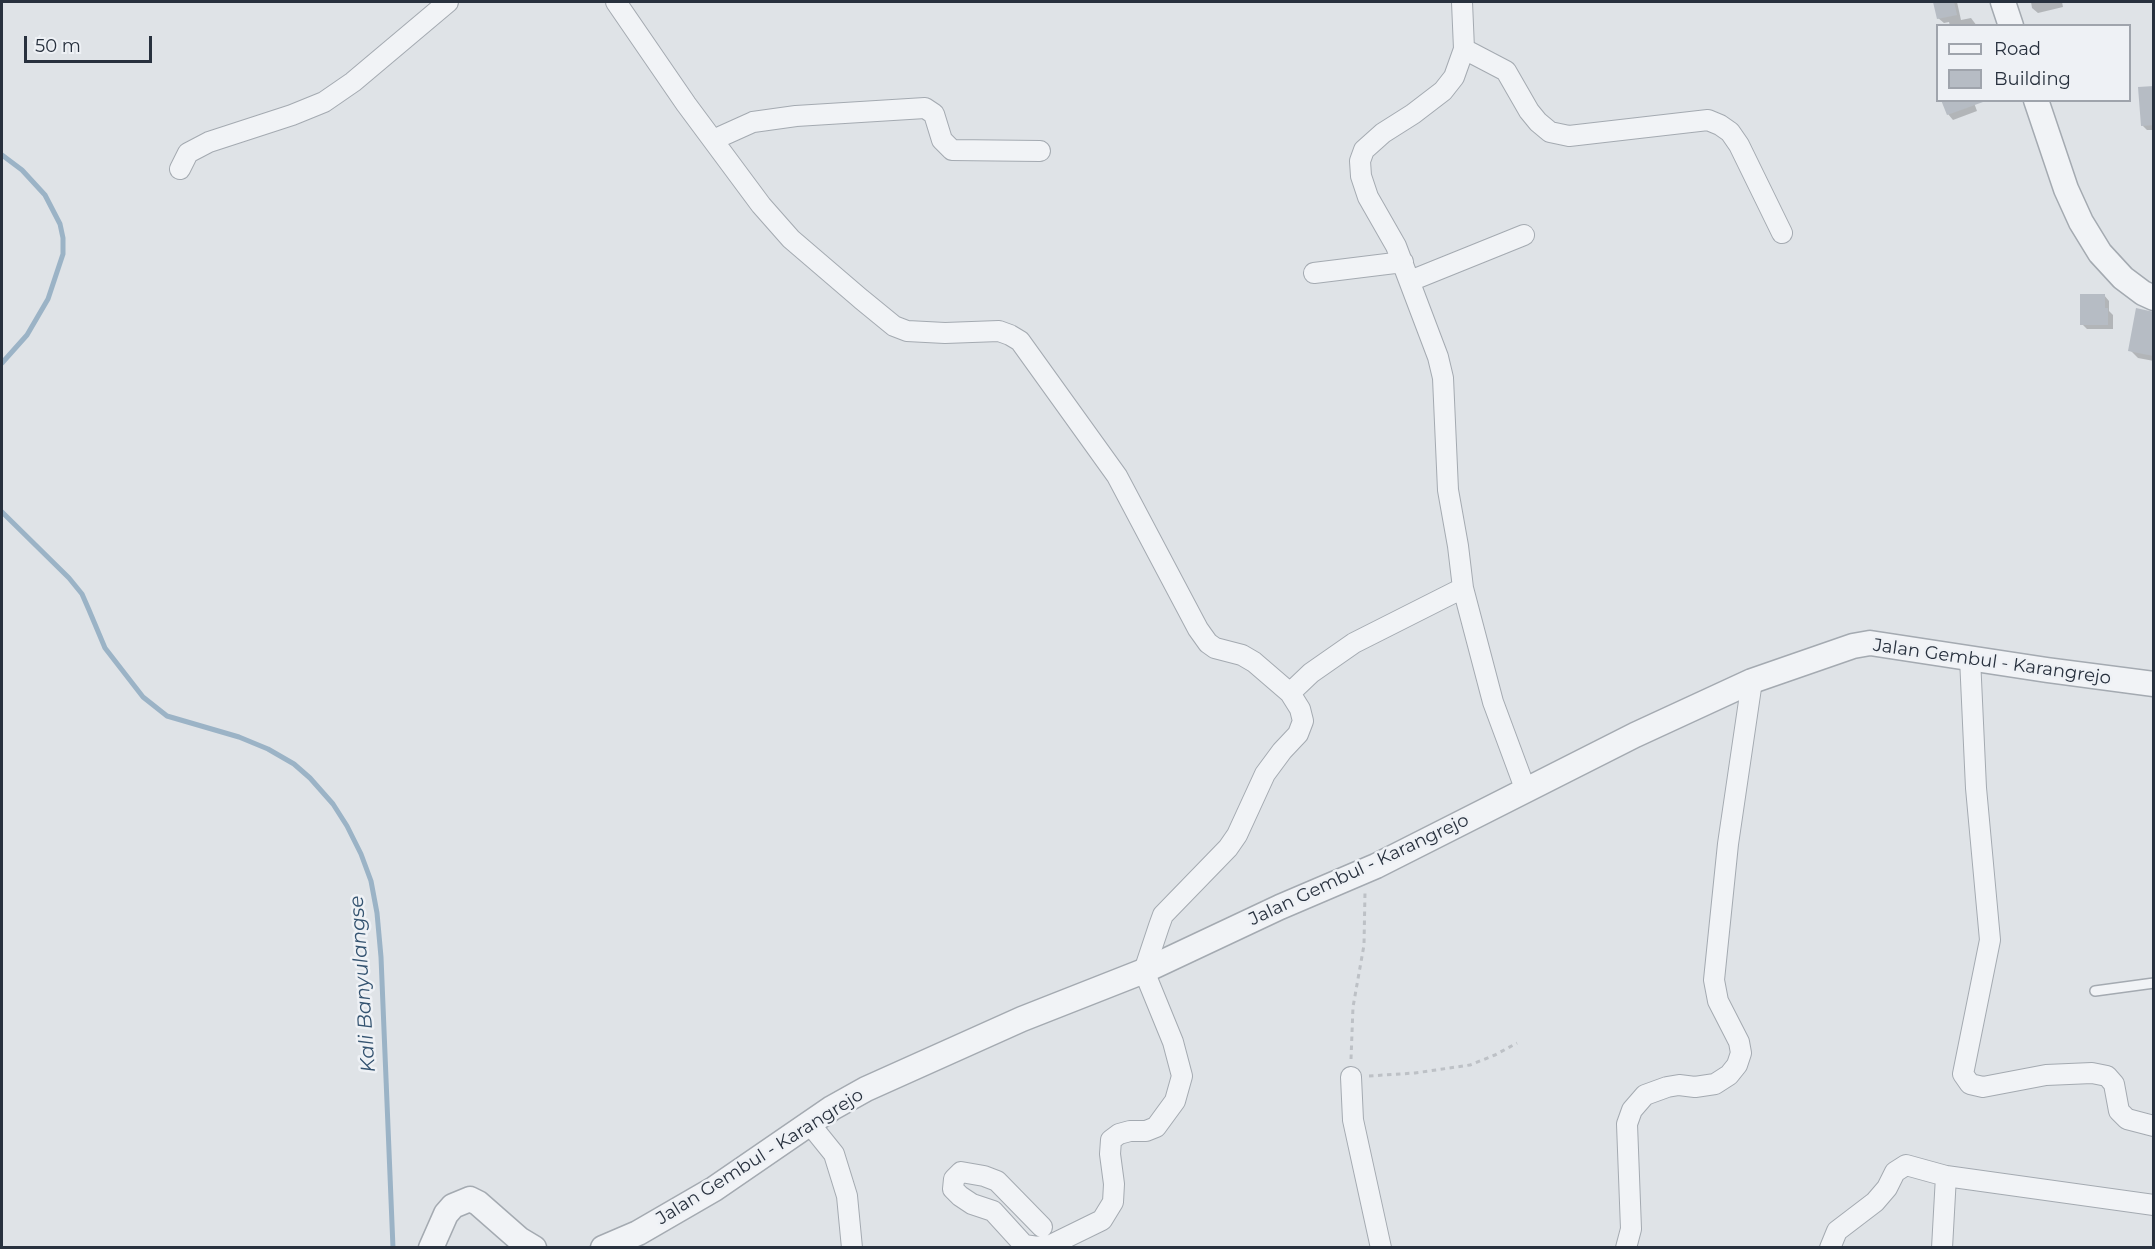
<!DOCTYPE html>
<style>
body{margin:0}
#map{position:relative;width:2155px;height:1249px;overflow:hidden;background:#dfe3e7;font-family:Montserrat,sans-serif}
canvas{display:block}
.frame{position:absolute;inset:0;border:3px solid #28313e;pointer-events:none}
.legend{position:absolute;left:1936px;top:24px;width:195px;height:78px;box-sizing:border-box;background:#eef1f5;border:2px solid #9fa4ac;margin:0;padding:8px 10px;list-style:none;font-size:18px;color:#28313e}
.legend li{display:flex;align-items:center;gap:12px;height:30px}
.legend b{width:30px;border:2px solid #9fa4ac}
.scale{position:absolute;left:24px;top:36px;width:128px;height:27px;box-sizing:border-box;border:3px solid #28313e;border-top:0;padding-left:8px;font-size:18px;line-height:21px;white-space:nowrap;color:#28313e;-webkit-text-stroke:4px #eef1f5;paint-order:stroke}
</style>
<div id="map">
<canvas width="2155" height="1249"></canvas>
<div class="frame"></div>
<ul class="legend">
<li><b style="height:8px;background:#f1f3f6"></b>Road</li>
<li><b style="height:16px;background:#b6bcc4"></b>Building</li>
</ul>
<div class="scale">50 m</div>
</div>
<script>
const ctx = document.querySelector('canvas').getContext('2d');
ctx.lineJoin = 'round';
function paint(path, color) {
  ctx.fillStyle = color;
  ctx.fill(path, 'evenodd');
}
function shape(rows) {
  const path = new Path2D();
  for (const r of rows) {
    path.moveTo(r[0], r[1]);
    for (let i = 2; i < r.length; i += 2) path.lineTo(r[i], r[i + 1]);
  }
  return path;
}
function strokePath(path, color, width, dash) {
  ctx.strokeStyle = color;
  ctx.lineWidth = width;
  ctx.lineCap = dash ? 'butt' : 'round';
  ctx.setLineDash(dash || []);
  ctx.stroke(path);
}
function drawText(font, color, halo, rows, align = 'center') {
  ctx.font = font + ' Montserrat,sans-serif';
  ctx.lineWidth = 5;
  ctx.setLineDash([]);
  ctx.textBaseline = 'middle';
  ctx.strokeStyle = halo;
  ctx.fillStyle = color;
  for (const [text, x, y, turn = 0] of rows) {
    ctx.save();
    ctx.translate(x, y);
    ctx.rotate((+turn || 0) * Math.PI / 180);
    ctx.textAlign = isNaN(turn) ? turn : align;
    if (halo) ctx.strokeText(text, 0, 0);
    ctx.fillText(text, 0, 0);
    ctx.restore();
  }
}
paint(shape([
 [1935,2,1957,2,1961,20,1971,18,1977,26,1950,26,1949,22,1944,23,1938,18],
 [2031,2,2062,2,2063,7,2038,13,2032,8],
 [2154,87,2154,130,2147,130,2142,125],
 [1973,100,1977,111,1953,120,1948,114],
 [2104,295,2109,301,2109,311,2113,315,2113,329,2087,329,2082,324],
 [2154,313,2154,361,2138,358,2130,350]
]), '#0003');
strokePath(shape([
 [2,155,22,170,45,195,60,224,63,238,63,254,48,299,27,335,2,363],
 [2,512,69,578,82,594,89,610,105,648,143,697,167,716,239,737,268,749,294,764,310,778,333,804,347,826,361,854,371,881,377,913,381,957,393,1248]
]), '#9bb3c6', 5);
paint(shape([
 [1933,2,1954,2,1957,15,1937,19],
 [2154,86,2154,125,2141,126,2138,87],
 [1941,100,1982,100,1983,102,1947,115],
 [2080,294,2105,294,2105,308,2108,308,2108,325,2080,325],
 [2136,308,2154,312,2154,356,2128,351]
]), '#b6bcc4');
const service = shape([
 [2095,991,2154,983]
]);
const minor = shape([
 [616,2,686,104,761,205,791,239,861,299,894,326,907,331,945,333,999,331,1010,335,1020,341,1117,476,1198,629,1208,643,1215,648,1242,655,1254,662,1290,693,1300,709,1303,721,1298,734,1282,751,1265,774,1237,835,1228,848,1163,915,1159,926,1144,971,1173,1042,1182,1076,1175,1101,1156,1127,1146,1131,1130,1131,1119,1134,1111,1140,1110,1154,1114,1184,1113,1202,1102,1220,1051,1245,1038,1247,1024,1245,993,1211,972,1204,960,1196,953,1189,954,1179,961,1172,984,1176,997,1181,1042,1227],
 [1462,2,1464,49,1454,77,1443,91,1413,114,1383,133,1364,150,1360,161,1361,176,1368,197,1396,246,1438,357,1443,378,1448,490,1458,546,1463,588,1493,702,1526,791],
 [1464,49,1506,71,1529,111,1538,122,1550,132,1569,136,1708,120,1720,125,1730,132,1739,145,1782,233],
 [713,140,753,122,796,116,925,108,934,114,942,140,952,150,1040,151],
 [180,169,188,153,209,142,292,115,324,102,353,82,448,2],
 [1314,273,1403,262],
 [1410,281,1524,235],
 [1970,658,1976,788,1990,940,1963,1074,1970,1084,1983,1087,2046,1075,2092,1073,2107,1076,2114,1084,2119,1111,2127,1119,2154,1126],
 [1290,693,1311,673,1354,643,1463,588],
 [1351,1077,1353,1120,1381,1248],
 [809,1123,834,1154,847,1196,852,1248],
 [1626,1248,1631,1229,1627,1124,1632,1110,1645,1095,1667,1087,1679,1085,1695,1087,1715,1084,1729,1075,1737,1065,1741,1053,1739,1042,1718,1001,1714,980,1728,844,1752,681],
 [1830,1248,1837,1231,1875,1202,1887,1188,1895,1172,1906,1165,1946,1176,2154,1205],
 [1942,1248,1946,1176]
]);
const tertiary = shape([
 [2003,2,2011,26],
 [2036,100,2066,189,2081,222,2100,253,2123,278,2143,293,2154,298],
 [431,1248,446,1214,453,1206,470,1199,478,1203,519,1239,534,1248],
 [603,1248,638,1233,714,1189,832,1108,866,1089,1022,1019,1144,971,1280,907,1376,866,1635,735,1752,681,1853,646,1870,643,2047,670,2154,684]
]);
strokePath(service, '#a4aab1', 12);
strokePath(minor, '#a4aab1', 22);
strokePath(tertiary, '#a4aab1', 27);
strokePath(shape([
 [1351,1059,1353,1007,1364,945,1365,892],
 [1369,1076,1415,1073,1470,1065,1495,1055,1517,1043]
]), '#bdc1c6', 3, [4.5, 4.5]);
strokePath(service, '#f1f3f6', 9);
strokePath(minor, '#f1f3f6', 20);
strokePath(tertiary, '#f1f3f6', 24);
drawText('18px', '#28313e', '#eef1f5', [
 ["Jalan Gembul - Karangrejo",1992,662,8],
 ["Jalan Gembul - Karangrejo",1359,870,-25],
 ["Jalan Gembul - Karangrejo",760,1157,-32]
]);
drawText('italic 20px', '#345370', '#eef1f5', [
 ["Kali Banyulangse",363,984,-94]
]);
</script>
